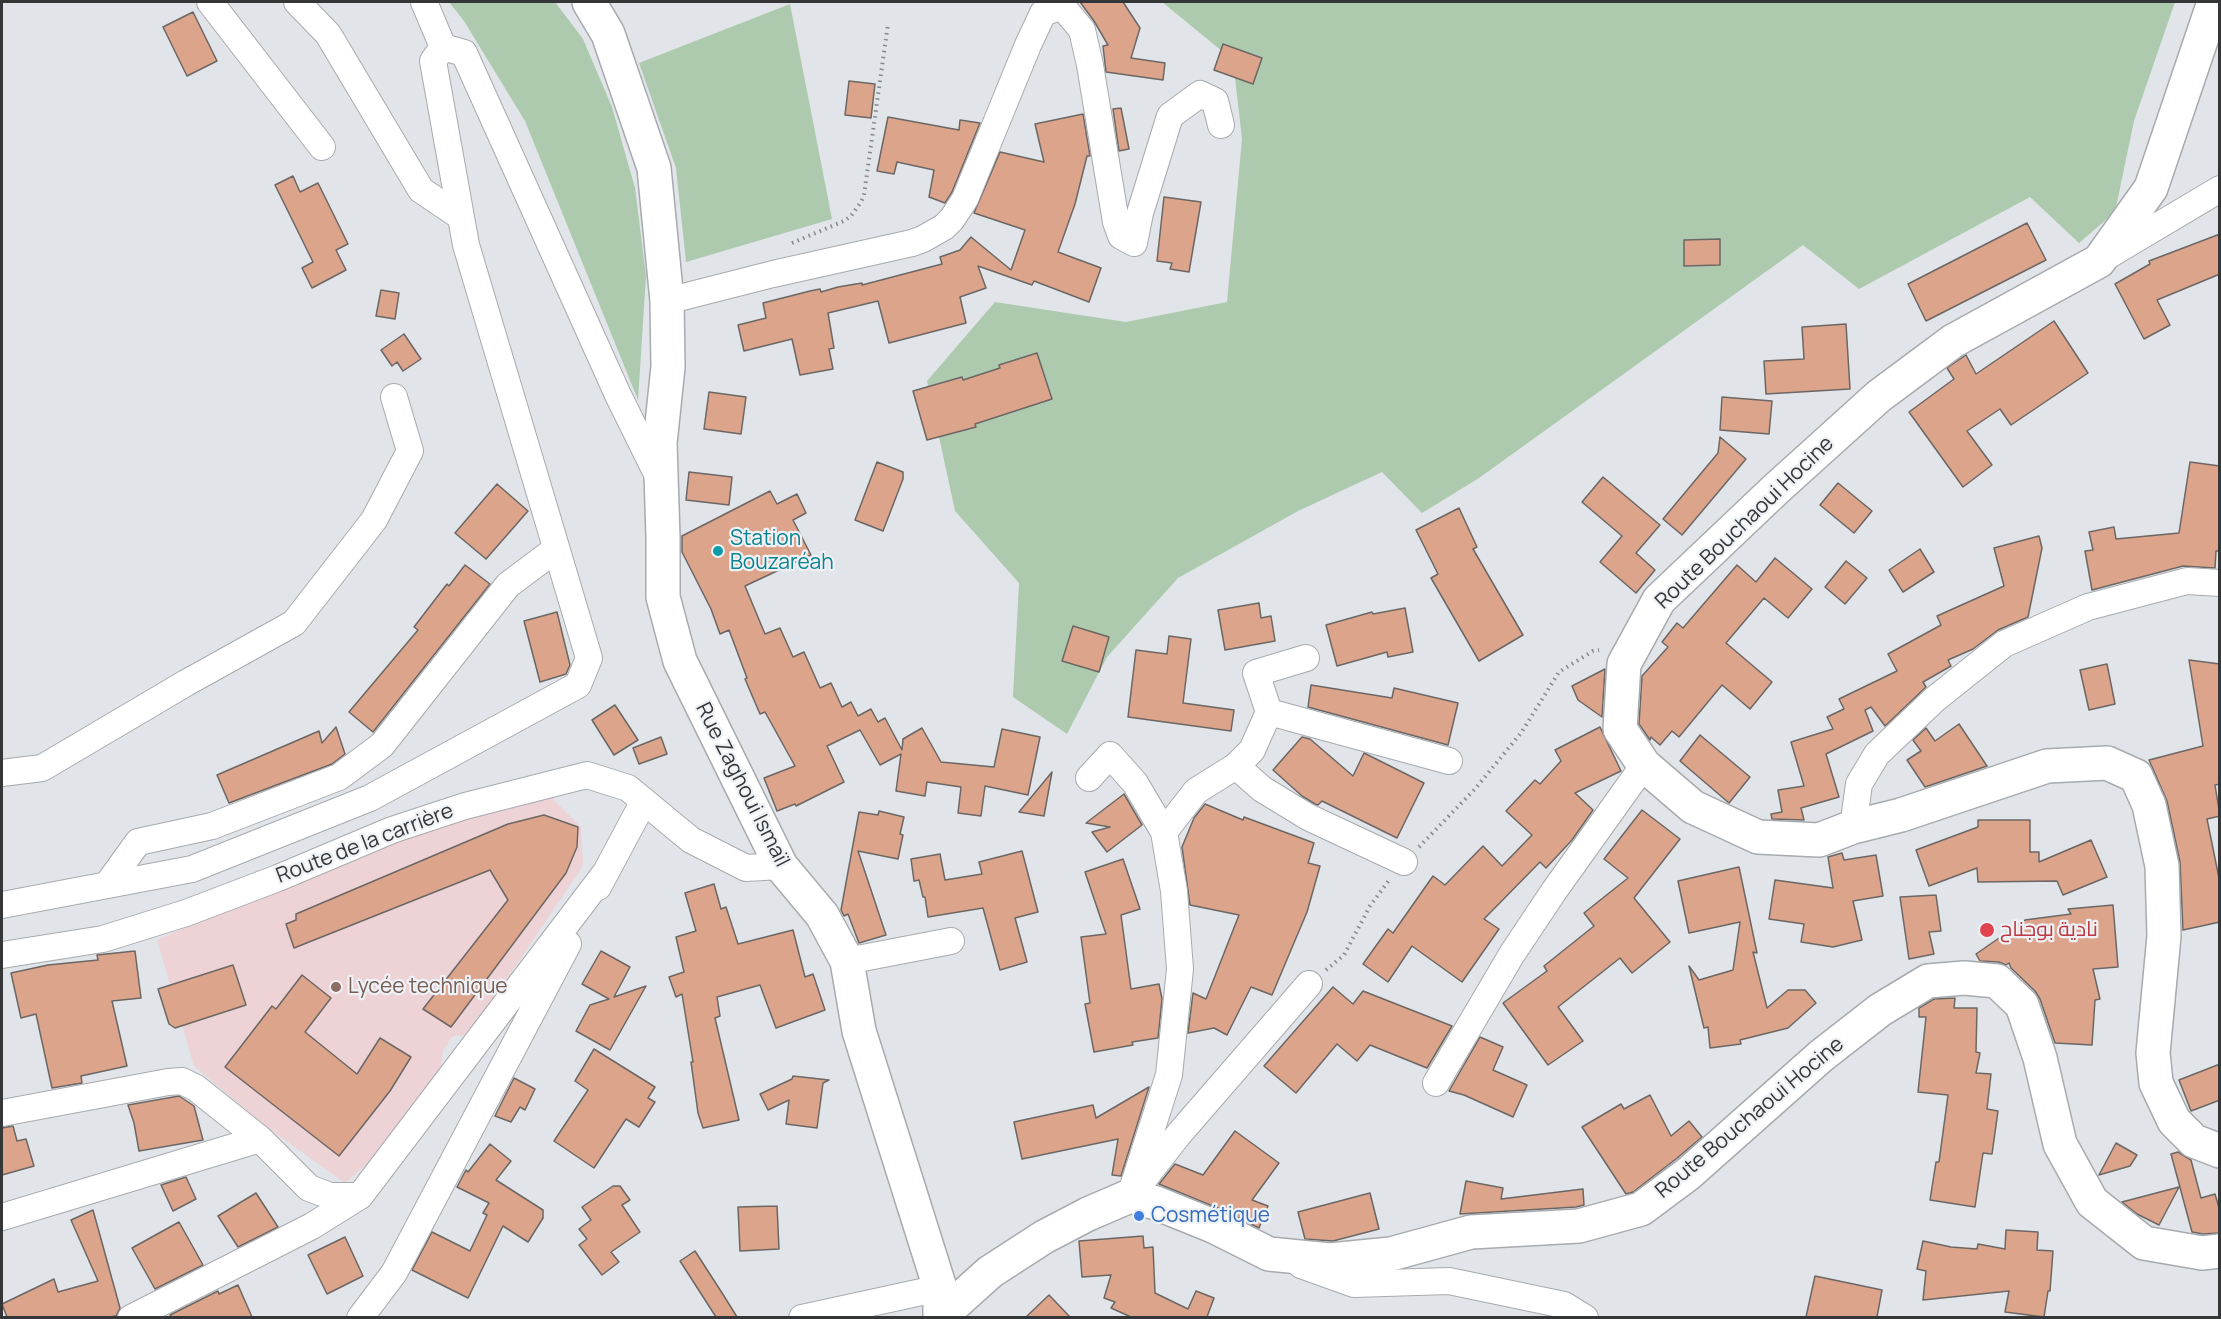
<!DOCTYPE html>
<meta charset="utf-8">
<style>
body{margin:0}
#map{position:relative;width:2221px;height:1319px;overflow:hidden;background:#e1e4e8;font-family:Manrope,sans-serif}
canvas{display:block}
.frame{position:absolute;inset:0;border:3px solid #343637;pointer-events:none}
</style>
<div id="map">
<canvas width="2221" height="1319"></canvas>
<div class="frame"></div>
</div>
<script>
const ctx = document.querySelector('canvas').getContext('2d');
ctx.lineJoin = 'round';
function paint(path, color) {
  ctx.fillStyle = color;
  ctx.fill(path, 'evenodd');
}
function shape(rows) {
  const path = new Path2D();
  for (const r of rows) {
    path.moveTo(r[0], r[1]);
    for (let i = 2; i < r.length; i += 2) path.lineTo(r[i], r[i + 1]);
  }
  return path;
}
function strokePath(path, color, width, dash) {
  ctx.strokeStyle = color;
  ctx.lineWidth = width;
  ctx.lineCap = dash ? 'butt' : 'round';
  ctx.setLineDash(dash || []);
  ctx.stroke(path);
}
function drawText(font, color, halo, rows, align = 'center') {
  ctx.font = font + ' Manrope,Cairo,sans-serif';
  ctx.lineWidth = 4.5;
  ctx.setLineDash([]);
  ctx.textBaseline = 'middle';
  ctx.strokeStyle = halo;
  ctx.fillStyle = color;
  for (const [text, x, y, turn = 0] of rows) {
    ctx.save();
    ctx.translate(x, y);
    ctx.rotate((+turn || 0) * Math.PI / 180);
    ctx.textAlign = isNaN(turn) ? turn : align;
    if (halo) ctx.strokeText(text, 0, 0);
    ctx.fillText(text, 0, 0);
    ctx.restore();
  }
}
paint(shape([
 [552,798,581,827,583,866,469,1035,453,1036,443,1050,440,1074,377,1155,345,1183,271,1130,194,1066,157,940,465,806]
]), '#edd2d6');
paint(shape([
 [449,2,555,2,583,39,612,107,635,188,646,276,638,400,525,121,464,21],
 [1162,2,2175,2,2134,121,2115,212,2079,243,2030,197,1859,289,1803,245,1479,478,1422,513,1382,472,1298,511,1178,578,1107,657,1067,734,1013,697,1019,583,955,511,927,381,995,302,1126,322,1227,302,1242,139,1233,60],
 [790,4,832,219,686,262,676,168,639,63]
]), '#adcaae');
const building = shape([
 [1080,2,1123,2,1140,28,1131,58,1165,63,1163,80,1106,72,1103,46,1108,45,1094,21,1080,2],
 [193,12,217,61,187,76,163,27,193,12],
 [1223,44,1262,58,1253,84,1214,70,1223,44],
 [849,81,875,84,871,118,845,115,849,81],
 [1121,108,1129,149,1119,151,1113,109,1121,108],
 [1083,114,1090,156,1087,156,1075,204,1058,252,1101,268,1089,302,1034,281,1032,285,978,266,986,288,960,297,966,323,889,343,878,301,828,313,834,348,829,349,833,369,800,375,792,339,744,351,738,325,766,318,763,303,810,291,820,289,821,292,838,287,862,283,862,285,942,264,940,257,960,250,971,237,1011,270,1025,230,974,213,1000,152,1044,162,1035,124,1083,114],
 [888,117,959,130,960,120,980,123,952,192,945,203,929,197,934,170,897,162,894,174,877,171,888,117],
 [293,176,300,192,318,183,348,244,336,250,346,270,312,288,302,268,313,262,275,185,293,176],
 [1164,197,1201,202,1189,272,1170,269,1172,263,1157,261,1164,197],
 [2027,223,2046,260,1926,321,1908,284,2027,223],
 [2220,234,2220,274,2157,300,2170,325,2144,339,2115,284,2150,264,2149,261,2220,234],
 [1720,239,1720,265,1684,266,1684,240,1720,239],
 [381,290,399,293,395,319,376,316,381,290],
 [2054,321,2088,373,2011,425,2000,409,1967,431,1992,465,1963,487,1909,412,1954,379,1947,368,1963,357,1966,355,1976,374,2054,321],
 [1846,324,1850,389,1766,394,1764,361,1804,359,1802,327,1846,324],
 [404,334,421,359,403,371,397,362,392,366,381,350,404,334],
 [1037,353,1052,399,975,424,976,427,927,440,913,391,962,377,963,380,1000,368,999,365,1037,353],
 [709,392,746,397,741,434,704,429,709,392],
 [1722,397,1772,401,1769,434,1720,430,1722,397],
 [1720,437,1746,459,1682,535,1663,519,1718,453,1720,437],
 [877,462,903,472,903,479,883,531,855,520,877,462],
 [2190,462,2220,466,2220,551,2216,551,2215,568,2183,566,2092,590,2085,551,2093,550,2089,532,2114,527,2116,539,2179,533,2190,462],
 [689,472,732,477,729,505,686,500,689,472],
 [1603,477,1660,525,1636,553,1655,570,1636,593,1600,562,1622,536,1582,502,1603,477],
 [1838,483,1872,511,1854,533,1820,505,1838,483],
 [497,484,528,511,486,559,455,533,497,484],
 [770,491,777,504,797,494,806,513,793,520,811,555,745,586,765,634,780,628,793,657,804,652,820,688,831,683,842,707,851,702,858,716,871,709,878,722,885,718,902,750,903,739,922,728,941,762,994,767,1002,729,1040,737,1028,795,985,786,981,816,958,813,961,787,927,782,925,796,896,791,901,754,880,765,860,730,827,746,844,782,796,806,795,804,777,811,764,778,795,766,765,712,760,714,745,679,747,678,729,630,720,634,711,609,682,552,682,536,770,491],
 [1459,508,1477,547,1473,549,1523,635,1479,661,1431,578,1438,574,1416,530,1459,508],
 [2039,536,2042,548,2028,617,1998,630,1973,649,1948,660,1951,666,1923,682,1926,687,1885,726,1871,707,1865,710,1873,731,1826,754,1839,797,1801,808,1804,820,1772,819,1771,814,1782,812,1778,790,1804,786,1791,742,1833,729,1827,717,1844,709,1839,699,1897,671,1888,654,1941,625,1937,616,2004,586,1994,548,2039,536],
 [1920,549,1934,572,1903,592,1889,570,1920,549],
 [1775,558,1812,589,1788,618,1764,598,1726,643,1772,682,1750,709,1722,685,1679,737,1672,731,1660,745,1651,737,1650,740,1639,724,1642,676,1668,647,1662,642,1677,623,1683,628,1737,565,1756,582,1775,558],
 [1846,561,1867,578,1845,604,1825,587,1846,561],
 [465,565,490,584,373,732,349,712,418,630,414,627,447,584,449,586,465,565],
 [1259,603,1261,618,1271,616,1275,641,1225,650,1218,610,1259,603],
 [1405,608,1413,652,1388,657,1387,652,1337,666,1326,625,1372,612,1373,614,1405,608],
 [557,612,570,665,566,674,540,682,524,621,557,612],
 [1073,626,1109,637,1099,672,1062,661,1073,626],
 [1169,636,1191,639,1183,703,1234,710,1231,731,1128,717,1136,650,1167,654,1169,636],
 [2189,660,2220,664,2220,784,2215,785,2220,816,2207,819,2220,883,2220,922,2183,930,2180,862,2167,801,2149,760,2203,746,2189,660],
 [2107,664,2115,704,2089,710,2080,670,2107,664],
 [1605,669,1602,717,1578,700,1572,686,1605,669],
 [1311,685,1392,698,1394,688,1458,703,1448,745,1308,707,1311,685],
 [615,705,638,740,614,755,592,720,615,705],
 [1959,724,1987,766,1925,787,1907,760,1921,751,1913,740,1926,728,1935,741,1959,724],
 [336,727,345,754,332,764,229,803,217,775,319,731,322,743,336,727],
 [1600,727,1621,771,1575,793,1593,810,1572,840,1546,868,1540,862,1484,919,1499,929,1462,982,1412,946,1388,982,1363,964,1388,929,1393,933,1433,876,1445,885,1483,846,1502,866,1532,835,1506,811,1535,780,1540,784,1561,761,1555,750,1600,727],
 [1700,735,1750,777,1729,803,1680,761,1700,735],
 [661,737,667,754,639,764,633,748,661,737],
 [1302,737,1310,739,1353,776,1364,753,1424,783,1397,838,1322,801,1318,805,1315,804,1302,796,1273,770,1302,737],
 [1052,772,1044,816,1019,812,1052,772],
 [1124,794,1142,825,1107,852,1092,832,1110,827,1086,823,1124,794],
 [1205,804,1243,820,1244,817,1314,843,1308,863,1320,866,1307,912,1272,995,1251,987,1227,1035,1214,1028,1188,1033,1193,993,1206,999,1239,915,1190,905,1182,847,1194,818,1205,804],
 [1642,810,1680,839,1634,898,1670,942,1632,973,1620,958,1558,1007,1583,1041,1548,1065,1503,1003,1547,971,1544,966,1594,926,1584,913,1628,878,1604,859,1642,810],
 [879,811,904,817,900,834,903,835,898,859,858,851,886,935,859,943,848,914,844,916,841,910,859,812,878,815,879,811],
 [544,815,578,827,577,847,566,873,451,1027,423,1009,508,900,490,870,294,948,286,924,296,920,296,914,508,824,544,815],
 [1978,820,2030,820,2030,852,2039,852,2039,862,2091,840,2107,877,2063,895,2057,881,1978,882,1977,868,1929,886,1916,850,1978,827,1978,820],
 [1022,851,1038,912,1015,918,1027,962,1000,970,983,908,928,917,925,897,923,897,919,880,914,881,911,859,940,854,945,880,982,874,979,862,1022,851],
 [1842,853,1844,860,1876,855,1883,896,1853,901,1862,940,1833,947,1801,942,1804,924,1769,919,1775,880,1833,888,1828,857,1842,853],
 [1123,859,1140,909,1121,915,1131,989,1159,984,1162,999,1158,1038,1132,1042,1133,1045,1094,1052,1085,1004,1090,1003,1081,937,1106,934,1085,872,1123,859],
 [1739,867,1757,953,1753,952,1767,1008,1788,990,1805,990,1816,1003,1788,1028,1740,1040,1741,1044,1710,1048,1708,1027,1704,1028,1689,966,1699,980,1733,970,1740,922,1689,933,1678,881,1739,867],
 [714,884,721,909,726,907,738,944,793,930,805,977,813,974,825,1010,776,1028,760,985,717,997,720,1016,715,1018,739,1120,703,1128,698,1113,691,1062,693,1062,682,994,676,997,669,977,684,972,676,937,696,931,685,893,714,884],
 [1936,895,1941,931,1929,932,1934,954,1909,959,1900,897,1936,895],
 [2113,905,2118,967,2093,969,2100,999,2095,1000,2092,1045,2055,1043,2040,999,2035,991,2011,968,2009,963,2006,965,1999,962,1980,961,1976,954,2025,920,2071,914,2068,909,2113,905],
 [135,951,141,998,112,1001,127,1066,81,1076,82,1083,52,1088,36,1014,21,1018,11,973,48,965,98,960,97,955,135,951],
 [601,951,630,967,614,997,646,986,610,1050,576,1031,590,1005,609,999,582,984,601,951],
 [233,965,246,1005,175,1028,169,1024,158,989,233,965],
 [302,975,331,998,305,1032,357,1074,380,1038,411,1057,390,1091,339,1156,225,1067,272,1006,276,1009,302,975],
 [1333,987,1353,1004,1363,991,1452,1026,1427,1068,1370,1045,1357,1061,1337,1044,1296,1093,1264,1066,1333,987],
 [1955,998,1954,1008,1977,1008,1976,1052,1980,1053,1976,1073,1991,1074,1987,1109,1998,1111,1992,1154,1983,1153,1975,1207,1930,1200,1936,1162,1939,1162,1948,1095,1918,1092,1926,1017,1919,1017,1919,1008,1934,999,1955,998],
 [1480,1037,1503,1047,1493,1070,1527,1085,1513,1117,1464,1095,1449,1091,1480,1037],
 [594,1049,655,1087,648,1098,655,1102,639,1127,626,1119,594,1168,554,1141,588,1090,575,1081,594,1049],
 [2220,1064,2220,1100,2191,1111,2179,1080,2220,1064],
 [793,1076,829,1080,823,1083,817,1128,786,1124,789,1100,768,1110,760,1094,792,1079,793,1076],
 [514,1078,535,1089,525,1110,520,1107,511,1122,495,1116,514,1078],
 [1149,1087,1121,1176,1112,1175,1118,1139,1022,1159,1014,1122,1093,1105,1096,1118,1149,1087],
 [1650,1095,1671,1136,1689,1121,1702,1137,1676,1159,1633,1192,1626,1194,1582,1127,1621,1104,1624,1109,1650,1095],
 [179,1096,194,1106,203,1140,139,1151,134,1123,128,1105,179,1096],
 [13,1126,17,1141,26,1139,34,1166,2,1175,2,1128,13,1126],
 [1235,1131,1279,1163,1252,1200,1268,1206,1259,1228,1220,1209,1159,1184,1175,1164,1203,1175,1235,1131],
 [2116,1143,2137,1155,2130,1166,2099,1175,2116,1143],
 [490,1144,511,1161,496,1180,543,1210,543,1218,528,1242,503,1226,468,1298,412,1270,432,1232,470,1251,487,1215,483,1213,489,1203,457,1187,466,1170,468,1172,490,1144],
 [2178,1152,2191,1160,2201,1198,2215,1194,2220,1211,2220,1233,2203,1234,2192,1232,2171,1154,2178,1152],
 [186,1177,196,1199,173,1211,161,1185,186,1177],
 [1466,1181,1503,1188,1501,1199,1583,1189,1584,1205,1576,1207,1460,1214,1466,1181],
 [613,1186,620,1186,630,1200,622,1205,640,1232,611,1252,619,1262,602,1275,579,1245,587,1239,579,1229,591,1220,582,1207,613,1186],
 [2179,1187,2159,1225,2137,1214,2122,1202,2179,1187],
 [256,1193,278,1227,238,1247,218,1216,256,1193],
 [1370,1193,1379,1229,1333,1241,1305,1239,1298,1212,1370,1193],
 [777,1206,779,1249,740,1251,738,1207,777,1206],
 [93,1210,120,1308,116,1316,110,1317,7,1317,2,1304,54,1279,58,1292,98,1281,71,1220,93,1210],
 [179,1222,203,1265,155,1289,132,1248,179,1222],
 [2006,1230,2038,1232,2037,1250,2053,1251,2050,1291,2048,1291,2044,1317,2005,1312,2009,1291,1923,1300,1926,1271,1917,1269,1923,1241,1951,1247,1977,1249,1978,1244,2005,1249,2006,1230],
 [1143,1236,1144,1248,1153,1247,1155,1293,1188,1309,1196,1291,1214,1298,1207,1317,1131,1317,1111,1308,1115,1302,1104,1298,1111,1275,1082,1277,1079,1241,1143,1236],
 [345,1237,363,1276,327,1294,308,1255,345,1237],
 [695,1251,724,1296,737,1317,716,1317,680,1261,695,1251],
 [1815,1276,1882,1290,1877,1317,1806,1317,1815,1276],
 [238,1285,252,1317,172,1317,170,1315,218,1291,219,1294,238,1285],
 [1049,1295,1070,1317,1026,1317,1049,1295]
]);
paint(building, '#dba48b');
strokePath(building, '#6c6765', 1.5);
const minor = shape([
 [210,2,322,147],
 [297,2,328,34,421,190,461,217],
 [424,2,443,47],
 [2104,258,2220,189],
 [667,301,773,274,912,243,923,239,944,227,952,219,965,199,1028,45,1043,13,1062,6,1082,30,1090,65,1116,222,1121,236,1134,243,1140,213,1170,116,1200,94,1215,101,1221,125],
 [1269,712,1449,761],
 [1236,766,1262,789,1308,817,1404,862],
 [2,773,42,768,186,683,294,623,374,520,410,451,394,397],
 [1089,778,1110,755,1135,783,1164,832,1174,891,1180,969,1169,1075,1130,1196],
 [1853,827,1859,784,1877,754,1935,699,2004,644,2088,607,2187,581,2220,583],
 [1164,832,1196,791,1236,766,1252,750,1269,712,1256,673,1306,658],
 [107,885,138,842,212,826,339,777,382,745,508,585,556,549],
 [598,887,644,801],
 [2,905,192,869,370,798,578,685,589,658,466,245,433,61,443,47,464,53,618,395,658,476],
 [2,955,103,939,186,913,278,878,392,830,465,806,587,775,628,788,691,840,746,868,781,866],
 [847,961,951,941],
 [1436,1083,1512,954,1554,891,1644,765],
 [2,1113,168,1082,182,1081,196,1088,260,1139,309,1188,330,1196,360,1196,606,872],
 [1140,1184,1179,1134,1309,984],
 [2,1217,260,1139],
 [1301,1265,1354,1284,1449,1281,1564,1305,1585,1318],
 [131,1318,312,1226,360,1196],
 [360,1318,394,1273,568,944],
 [802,1318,940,1288]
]);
const tertiary = shape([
 [589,2,608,34,654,168,667,301,668,367,660,443,663,537,663,597,680,661,781,866,822,915,847,961,859,1031,940,1288,940,1318],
 [2214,2,2151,188,2099,261,1953,341,1879,396,1776,489,1659,600,1624,664,1620,729,1644,765,1693,807,1758,837,1819,840,1853,827,1901,815,2047,766,2107,763,2136,776,2149,805,2162,866,2164,936,2153,1053,2156,1083,2174,1121,2194,1141,2220,1151],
 [940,1317,990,1272,1044,1237,1088,1214,1130,1196,1156,1203,1213,1226,1269,1254,1330,1260,1391,1254,1471,1232,1579,1226,1641,1209,1688,1174,1821,1056,1880,1010,1928,981,1964,978,1997,981,2022,1005,2040,1058,2060,1144,2092,1202,2144,1243,2202,1253,2220,1251]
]);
strokePath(minor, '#a7aaae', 28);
strokePath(tertiary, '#a7aaae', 36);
strokePath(shape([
 [792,243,844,221,851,216,861,202,864,195,888,24],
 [1419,847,1475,789,1521,733,1559,672,1593,651,1599,650],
 [1326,970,1344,955,1370,906,1390,879]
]), '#86888a', 4, [1.5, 4.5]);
strokePath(minor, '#fff', 26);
strokePath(tertiary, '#fff', 33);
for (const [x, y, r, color] of [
 [718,551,6,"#0f9aa8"],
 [1987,930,8,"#e0444e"],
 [336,987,6,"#8d6e63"],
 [1139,1216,6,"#3f7fe0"]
]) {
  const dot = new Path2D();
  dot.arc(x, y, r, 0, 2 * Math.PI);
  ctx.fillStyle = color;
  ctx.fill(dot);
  strokePath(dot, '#eef2f6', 2);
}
drawText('21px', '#343637', '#eef2f6', [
 ["Route Bouchaoui Hocine",1745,523,-44],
 ["Rue Zaghoui Ismaïl",742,785,63],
 ["Route de la carrière",365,844,-21],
 ["Route Bouchaoui Hocine",1750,1118,-40]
]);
drawText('21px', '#0d838f', '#eef2f6', [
 ["Station",730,539],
 ["Bouzaréah",730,563]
], 'left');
drawText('21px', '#be3a42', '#eef2f6', [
 ["نادية بوجناح",2000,930]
], 'left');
drawText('21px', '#785e54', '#eef2f6', [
 ["Lycée technique",348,987]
], 'left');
drawText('21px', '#366cbe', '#eef2f6', [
 ["Cosmétique",1151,1216]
], 'left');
</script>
